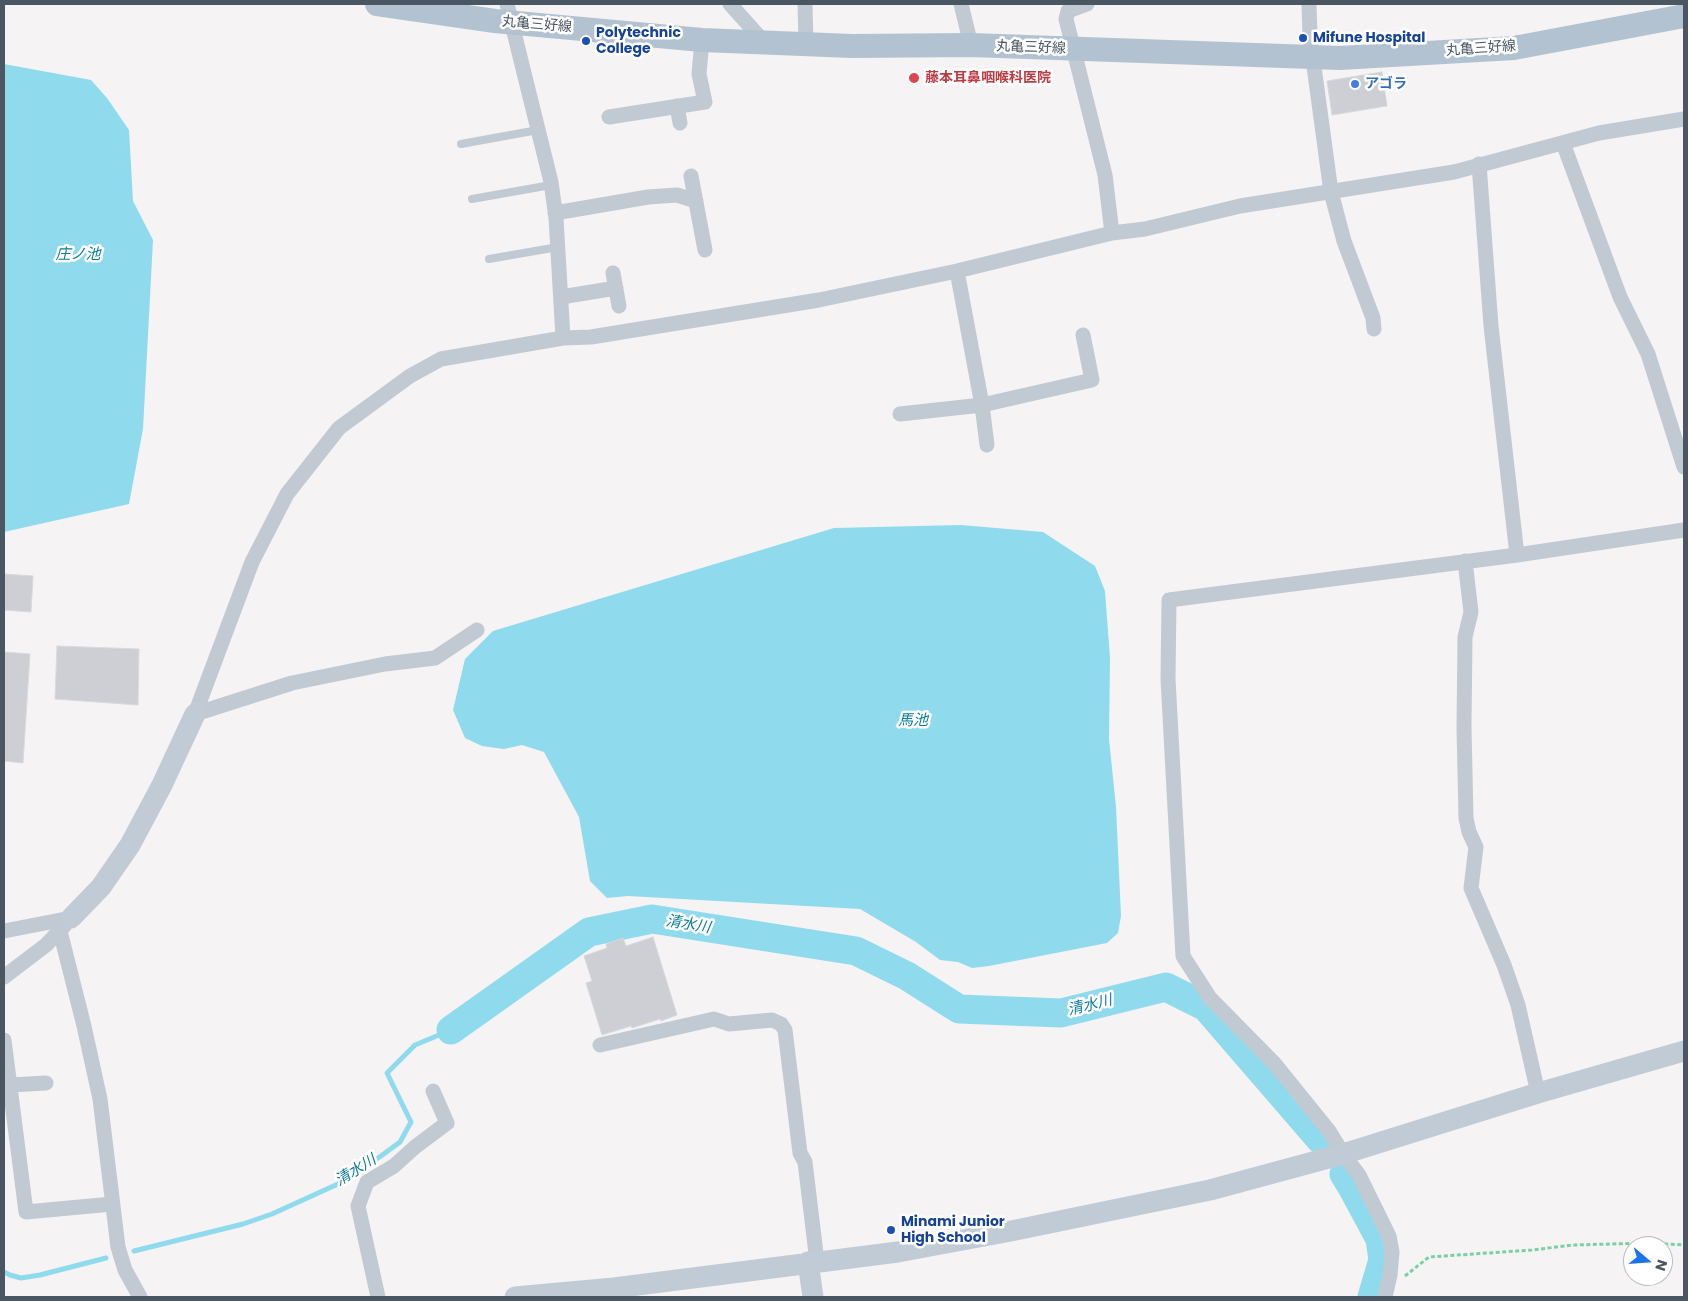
<!DOCTYPE html>
<meta charset="utf-8">
<style>
body{margin:0}
#map{position:relative;width:1688px;height:1301px;overflow:hidden;background:#f5f3f3;font-family:Poppins,sans-serif}
canvas{display:block}
.frame{position:absolute;inset:0;border:5px solid #4a5661;pointer-events:none}
.north{position:absolute;left:1623px;top:1236px;width:50px;height:50px;box-sizing:border-box;background:#fff;border:1px solid #b7bbc0;border-radius:50%;rotate:108deg;font-size:14px;font-weight:700;line-height:20px;text-align:center;color:#4a5661}
.north::after{content:'';display:block;margin:auto;width:18px;height:22px;background:#1a73e8;clip-path:polygon(50% 0,100% 100%,50% 72%,0 100%)}
</style>
<div id="map">
<canvas width="1688" height="1301"></canvas>
<div class="frame"></div>
<div class="north">N</div>
</div>
<script>
const ctx = document.querySelector('canvas').getContext('2d');
ctx.lineJoin = 'round';
function paint(path, color) {
  ctx.fillStyle = color;
  ctx.fill(path, 'evenodd');
}
function shape(rows) {
  const path = new Path2D();
  for (const r of rows) {
    path.moveTo(r[0], r[1]);
    for (let i = 2; i < r.length; i += 2) path.lineTo(r[i], r[i + 1]);
  }
  return path;
}
function strokePath(path, color, width, dash) {
  ctx.strokeStyle = color;
  ctx.lineWidth = width;
  ctx.lineCap = dash ? 'butt' : 'round';
  ctx.setLineDash(dash || []);
  ctx.stroke(path);
}
function drawText(font, color, halo, rows, align = 'center') {
  ctx.font = font + ' Poppins,"Noto Sans JP",sans-serif';
  ctx.lineWidth = 5;
  ctx.setLineDash([]);
  ctx.textBaseline = 'middle';
  ctx.strokeStyle = halo;
  ctx.fillStyle = color;
  for (const [text, x, y, turn = 0] of rows) {
    ctx.save();
    ctx.translate(x, y);
    ctx.rotate((+turn || 0) * Math.PI / 180);
    ctx.textAlign = isNaN(turn) ? turn : align;
    if (halo) ctx.strokeText(text, 0, 0);
    ctx.fillText(text, 0, 0);
    ctx.restore();
  }
}
paint(shape([
 [4,64,91,80,107,98,129,130,133,201,153,240,143,429,129,504,4,532],
 [961,525,1043,532,1095,566,1105,591,1110,658,1109,739,1116,807,1121,916,1118,933,1107,943,989,966,972,968,958,962,940,960,916,942,860,909,628,896,607,898,590,881,579,817,544,752,522,745,504,749,482,746,465,738,453,710,465,659,493,631,834,528]
]), '#90daee');
strokePath(shape([
 [134,1251,243,1224,272,1214,338,1184,381,1156,400,1142,411,1122,387,1073,415,1045,451,1030],
 [4,1272,10,1275,21,1278,40,1275,106,1258]
]), '#90daee', 5);
strokePath(shape([
 [451,1030,589,932,652,919,856,951,907,976,959,1009,1061,1013,1166,987,1206,1007,1320,1139],
 [1344,1174,1352,1187,1380,1239,1383,1260,1372,1297]
]), '#90daee', 29);
const building = shape([
 [1382,72,1387,106,1332,115,1327,81,1382,72],
 [4,574,33,576,31,612,4,610,4,574],
 [57,646,139,649,138,705,55,699,57,646],
 [4,652,30,654,23,763,4,761,4,652],
 [653,937,677,1015,661,1021,660,1019,632,1028,631,1026,602,1035,586,983,592,981,584,956,607,948,606,944,623,938,626,946,653,937]
]);
paint(building, '#cdcfd5');
strokePath(building, '#d7d9de', 1);
strokePath(shape([
 [1405,1276,1429,1257,1532,1250,1573,1245,1649,1243,1684,1245]
]), '#7ad0a6', 3, [4, 2.5]);
strokePath(shape([
 [461,144,538,130],
 [472,199,551,185],
 [489,259,558,247]
]), '#c1cad2', 8);
strokePath(shape([
 [507,4,551,182,556,218,563,338],
 [730,4,764,42],
 [805,4,806,44],
 [961,4,971,45],
 [1087,4,1068,11,1066,19,1105,175,1112,233],
 [1309,4,1310,37,1331,192,1344,241,1373,318,1374,329],
 [677,106,680,123],
 [609,117,705,102,699,74,702,40],
 [1563,143,1620,297,1648,354,1684,467],
 [1479,164,1491,326,1517,555],
 [691,176,705,250],
 [555,213,648,197,677,195,696,201],
 [957,271,982,405,1092,380,1083,335],
 [613,273,619,306],
 [561,297,616,288],
 [900,414,982,405,987,445],
 [1465,561,1471,612,1465,637,1464,727,1466,818,1469,832,1476,847,1471,888,1504,965,1518,1005,1538,1093],
 [195,714,252,562,287,494,339,428,410,376,441,359,563,338,591,337,819,300,957,271,1112,233,1145,229,1240,206,1454,172,1599,133,1684,119],
 [195,714,292,683,385,664,435,658,477,630],
 [4,931,71,918],
 [60,931,84,1026,100,1099,118,1247,125,1270,140,1297],
 [4,977,46,945,65,925],
 [4,1040,26,1212,112,1204],
 [600,1045,714,1019,729,1024,772,1020,781,1024,785,1030,800,1153,805,1162,817,1262],
 [10,1085,46,1083],
 [378,1297,358,1206,367,1182,394,1166,415,1147,447,1123,433,1091],
 [1385,1297,1390,1275,1392,1252,1389,1236,1359,1175,1343,1154,1329,1131,1274,1063,1210,998,1183,956,1168,679,1169,600,1517,555,1684,530]
]), '#c1cad2', 15);
strokePath(shape([
 [71,918,101,887,130,845,162,785,195,714],
 [808,1262,813,1297],
 [515,1297,614,1288,898,1252,1011,1231,1210,1190,1343,1154,1538,1093,1684,1051]
]), '#c1cbd6', 21);
strokePath(shape([
 [377,4,495,21,702,40,852,46,971,45,1340,58,1514,48,1684,16]
]), '#b3c2d1', 24);
for (const [x, y, r, color] of [
 [1303,38,5,"#1a4fb4"],
 [586,41,5,"#1a4fb4"],
 [914,78,6,"#e0444e"],
 [1355,84,5,"#3f7fe0"],
 [891,1230,5,"#1a4fb4"]
]) {
  const dot = new Path2D();
  dot.arc(x, y, r, 0, 2 * Math.PI);
  ctx.fillStyle = color;
  ctx.fill(dot);
  strokePath(dot, '#fff', 2);
}
drawText('14px', '#4a5661', '#fff', [
 ["丸亀三好線",537,25,5],
 ["丸亀三好線",1031,48,2],
 ["丸亀三好線",1481,49,-4]
]);
drawText('bold 14px', '#164399', '#fff', [
 ["Polytechnic",596,33],
 ["College",596,49],
 ["Mifune Hospital",1313,38],
 ["Minami Junior",901,1222],
 ["High School",901,1238]
], 'left');
drawText('bold 14px', '#be3a42', '#fff', [
 ["藤本耳鼻咽喉科医院",925,78]
], 'left');
drawText('bold 14px', '#366cbe', '#fff', [
 ["アゴラ",1365,84]
], 'left');
drawText('italic 15px', '#0c7c9b', '#fff', [
 ["庄ノ池",78,255],
 ["馬池",913,721],
 ["清水川",688,925,9],
 ["清水川",1090,1006,-14],
 ["清水川",356,1171,-32]
]);
</script>
